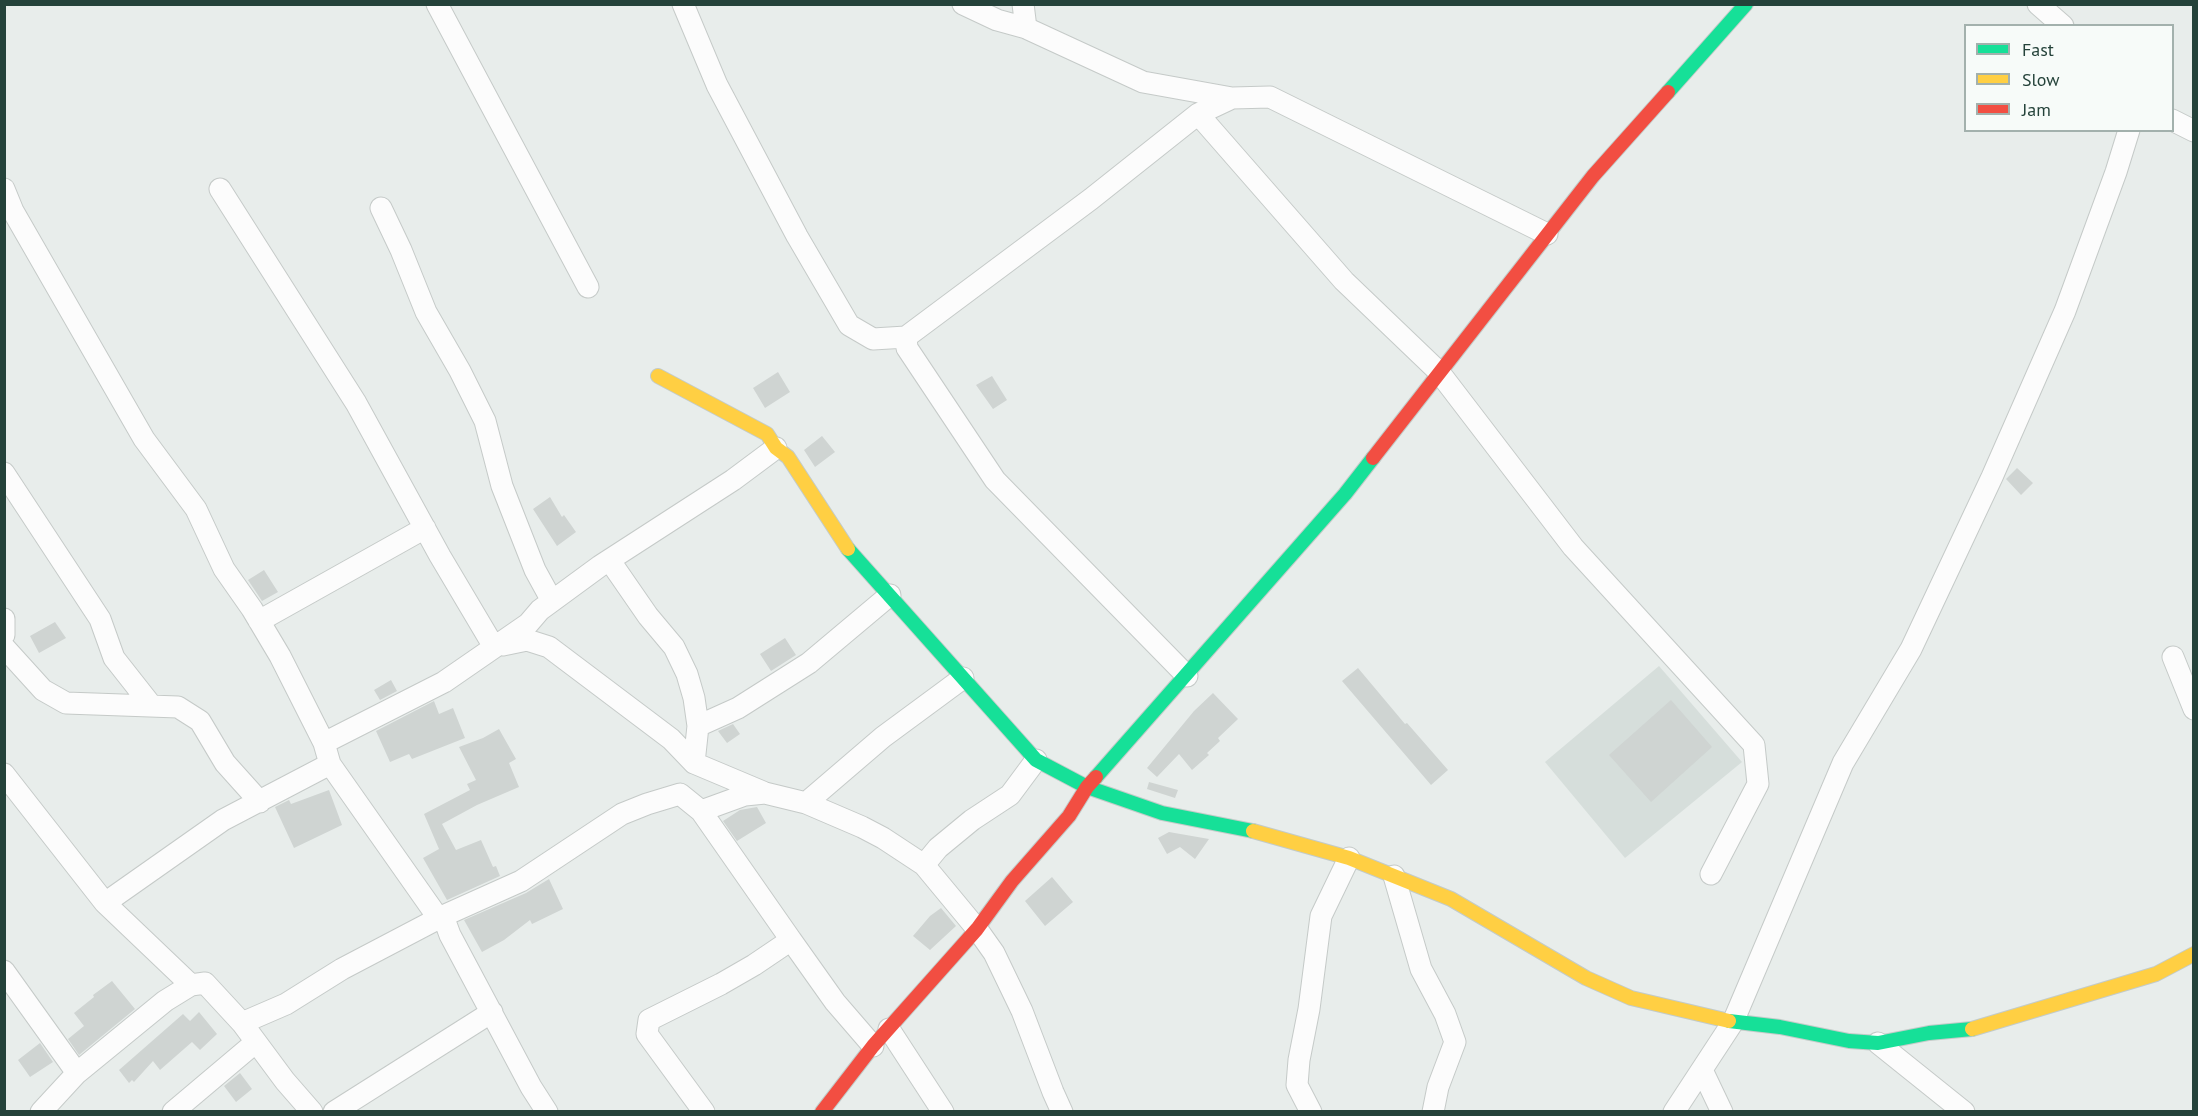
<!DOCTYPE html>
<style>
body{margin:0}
#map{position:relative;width:2198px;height:1116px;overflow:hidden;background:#e8edeb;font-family:"PT Sans",sans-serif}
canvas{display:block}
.frame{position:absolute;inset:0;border:6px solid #24423a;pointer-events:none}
.legend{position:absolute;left:1964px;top:24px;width:210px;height:108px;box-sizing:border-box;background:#f7fbf9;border:2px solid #a3b1ad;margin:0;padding:8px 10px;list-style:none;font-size:18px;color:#24423a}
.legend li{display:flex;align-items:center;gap:12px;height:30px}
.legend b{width:30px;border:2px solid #a3b1ad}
</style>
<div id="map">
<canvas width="2198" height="1116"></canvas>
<div class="frame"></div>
<ul class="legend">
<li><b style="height:8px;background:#16e098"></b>Fast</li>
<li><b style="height:8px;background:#ffcf43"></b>Slow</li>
<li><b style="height:8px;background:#f24e42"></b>Jam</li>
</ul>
</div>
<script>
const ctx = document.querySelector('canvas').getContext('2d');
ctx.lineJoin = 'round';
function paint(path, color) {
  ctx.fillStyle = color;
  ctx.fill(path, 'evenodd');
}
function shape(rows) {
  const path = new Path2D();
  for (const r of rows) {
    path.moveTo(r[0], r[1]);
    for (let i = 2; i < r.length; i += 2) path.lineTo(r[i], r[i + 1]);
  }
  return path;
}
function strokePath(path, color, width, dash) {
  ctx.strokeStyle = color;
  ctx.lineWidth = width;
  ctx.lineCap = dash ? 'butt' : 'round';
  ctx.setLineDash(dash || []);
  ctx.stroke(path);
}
paint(shape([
 [1659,666,1742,762,1625,858,1545,762]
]), '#d6dedb');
paint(shape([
 [778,372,790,392,765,408,753,388],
 [992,376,1007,400,993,409,976,385],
 [822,436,835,452,815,467,804,450],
 [2017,468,2033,483,2021,495,2006,479],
 [550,497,562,517,564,515,576,532,557,546,533,509],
 [264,570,278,592,262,601,248,580],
 [55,622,66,638,39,653,30,636],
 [785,638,796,655,771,671,760,654],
 [1358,668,1405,724,1407,723,1448,770,1431,785,1342,681],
 [391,680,397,691,380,700,374,690],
 [1213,693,1238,719,1218,738,1220,741,1207,753,1209,755,1192,770,1179,754,1157,777,1147,768,1194,711],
 [1671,700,1712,747,1651,802,1609,755],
 [434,701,439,714,453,708,465,738,412,759,409,754,390,762,376,731],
 [733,724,740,734,727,743,718,731],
 [499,729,516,759,509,763,519,787,477,805,442,824,456,850,481,840,493,867,496,866,500,876,447,900,423,858,439,849,424,814,470,790,467,784,476,780,459,747,483,738],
 [1149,782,1178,790,1175,798,1147,789],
 [329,790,342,825,294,848,275,807,289,800,291,804],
 [757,807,766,823,737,841,723,821,740,810],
 [1169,832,1209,839,1195,859,1180,847,1167,854,1158,838],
 [1052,877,1073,902,1045,926,1025,901],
 [549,879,563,909,532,924,530,920,504,940,482,952,464,920,526,893],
 [941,908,956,926,930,950,913,936,930,916],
 [112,981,135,1009,79,1055,68,1039,84,1026,74,1013,94,997,93,995],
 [199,1012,217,1034,200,1050,192,1042,160,1070,153,1061,134,1082,132,1080,129,1083,119,1070,183,1014,190,1021],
 [40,1043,53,1062,30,1077,18,1060],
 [240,1073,252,1089,236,1102,224,1086]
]), '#cfd4d2');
const street = shape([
 [437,4,588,287],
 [683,4,717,85,797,236,849,325,873,339,906,337],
 [963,4,997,20,1026,28,1143,82,1232,98],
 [1023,4,1026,28],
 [2038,4,2063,26],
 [1198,114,1344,281,1439,372,1573,547,1754,745,1758,784,1711,874],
 [2172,120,2194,131],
 [4,189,13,211,144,439,196,509,224,569,252,609,280,656,324,743],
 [220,189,356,403,440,556,494,647],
 [381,208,401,250,426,312,460,371,485,421,502,486,535,570,552,601],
 [4,473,100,619,114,658,151,705],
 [610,561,648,616,674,647,687,674,694,698,698,726,694,763],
 [4,619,4,635],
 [259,621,425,528],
 [503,645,527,640,549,647,671,739,694,763,763,792],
 [4,647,43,690,66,703,178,707,200,721,225,763,260,802],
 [2173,657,2194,709],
 [1187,676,995,480,907,348,906,337,1091,199,1198,114,1232,98,1270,97,1547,234],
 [698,726,738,708,809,663,890,595],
 [4,774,105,903],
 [806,803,883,737,963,678],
 [701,811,791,940],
 [924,865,938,848,972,820,1010,795,1036,760],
 [1394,876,1421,969,1445,1014,1455,1042,1438,1087,1433,1112],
 [443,916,450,935,531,1087,547,1112],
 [439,919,330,764,324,743,444,682,528,624,540,610,600,566,733,480,776,448],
 [4,971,77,1073],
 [191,985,105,903,223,820,330,764],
 [242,1023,286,1004,342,969,443,916,521,881,622,814,647,804,680,794,701,811,745,795,765,793,806,803,862,827,883,838,924,865,977,929,994,953,1022,1011,1053,1092,1062,1112],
 [889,1029,943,1112],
 [1878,1043,1964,1112],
 [1702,1070,1722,1112],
 [41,1112,77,1073,165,1001,191,985,205,983,242,1023,285,1081,312,1112],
 [173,1112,256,1042],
 [334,1112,492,1012],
 [704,1112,647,1034,649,1020,721,984,754,965,791,940,835,1002,873,1046],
 [1311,1112,1297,1085,1299,1060,1309,1009,1321,916,1349,858],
 [1674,1112,1733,1022,1843,763,1911,649,1992,477,2065,311,2116,172,2129,130]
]);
const fast = shape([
 [1668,92,1746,4],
 [848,549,1036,760,1087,787,1162,813,1253,831],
 [1096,777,1345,494,1373,458],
 [1729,1021,1780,1027,1849,1041,1878,1043,1929,1033,1972,1029]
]);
const slow = shape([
 [658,376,767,434,776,448,788,457,848,549],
 [1253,831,1349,858,1451,899,1586,978,1631,998,1729,1021],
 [1972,1029,2156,974,2194,954]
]);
const jam = shape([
 [1373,458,1593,176,1668,92],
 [822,1112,873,1046,977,929,1012,881,1069,816,1087,787,1096,777]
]);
strokePath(street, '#c5cac8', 23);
strokePath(fast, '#c3cbc8', 16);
strokePath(slow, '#c3cbc8', 16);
strokePath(jam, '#c3cbc8', 16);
strokePath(street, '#fcfcfc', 21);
strokePath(fast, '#16e098', 14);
strokePath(slow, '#ffcf43', 14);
strokePath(jam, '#f24e42', 14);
</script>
